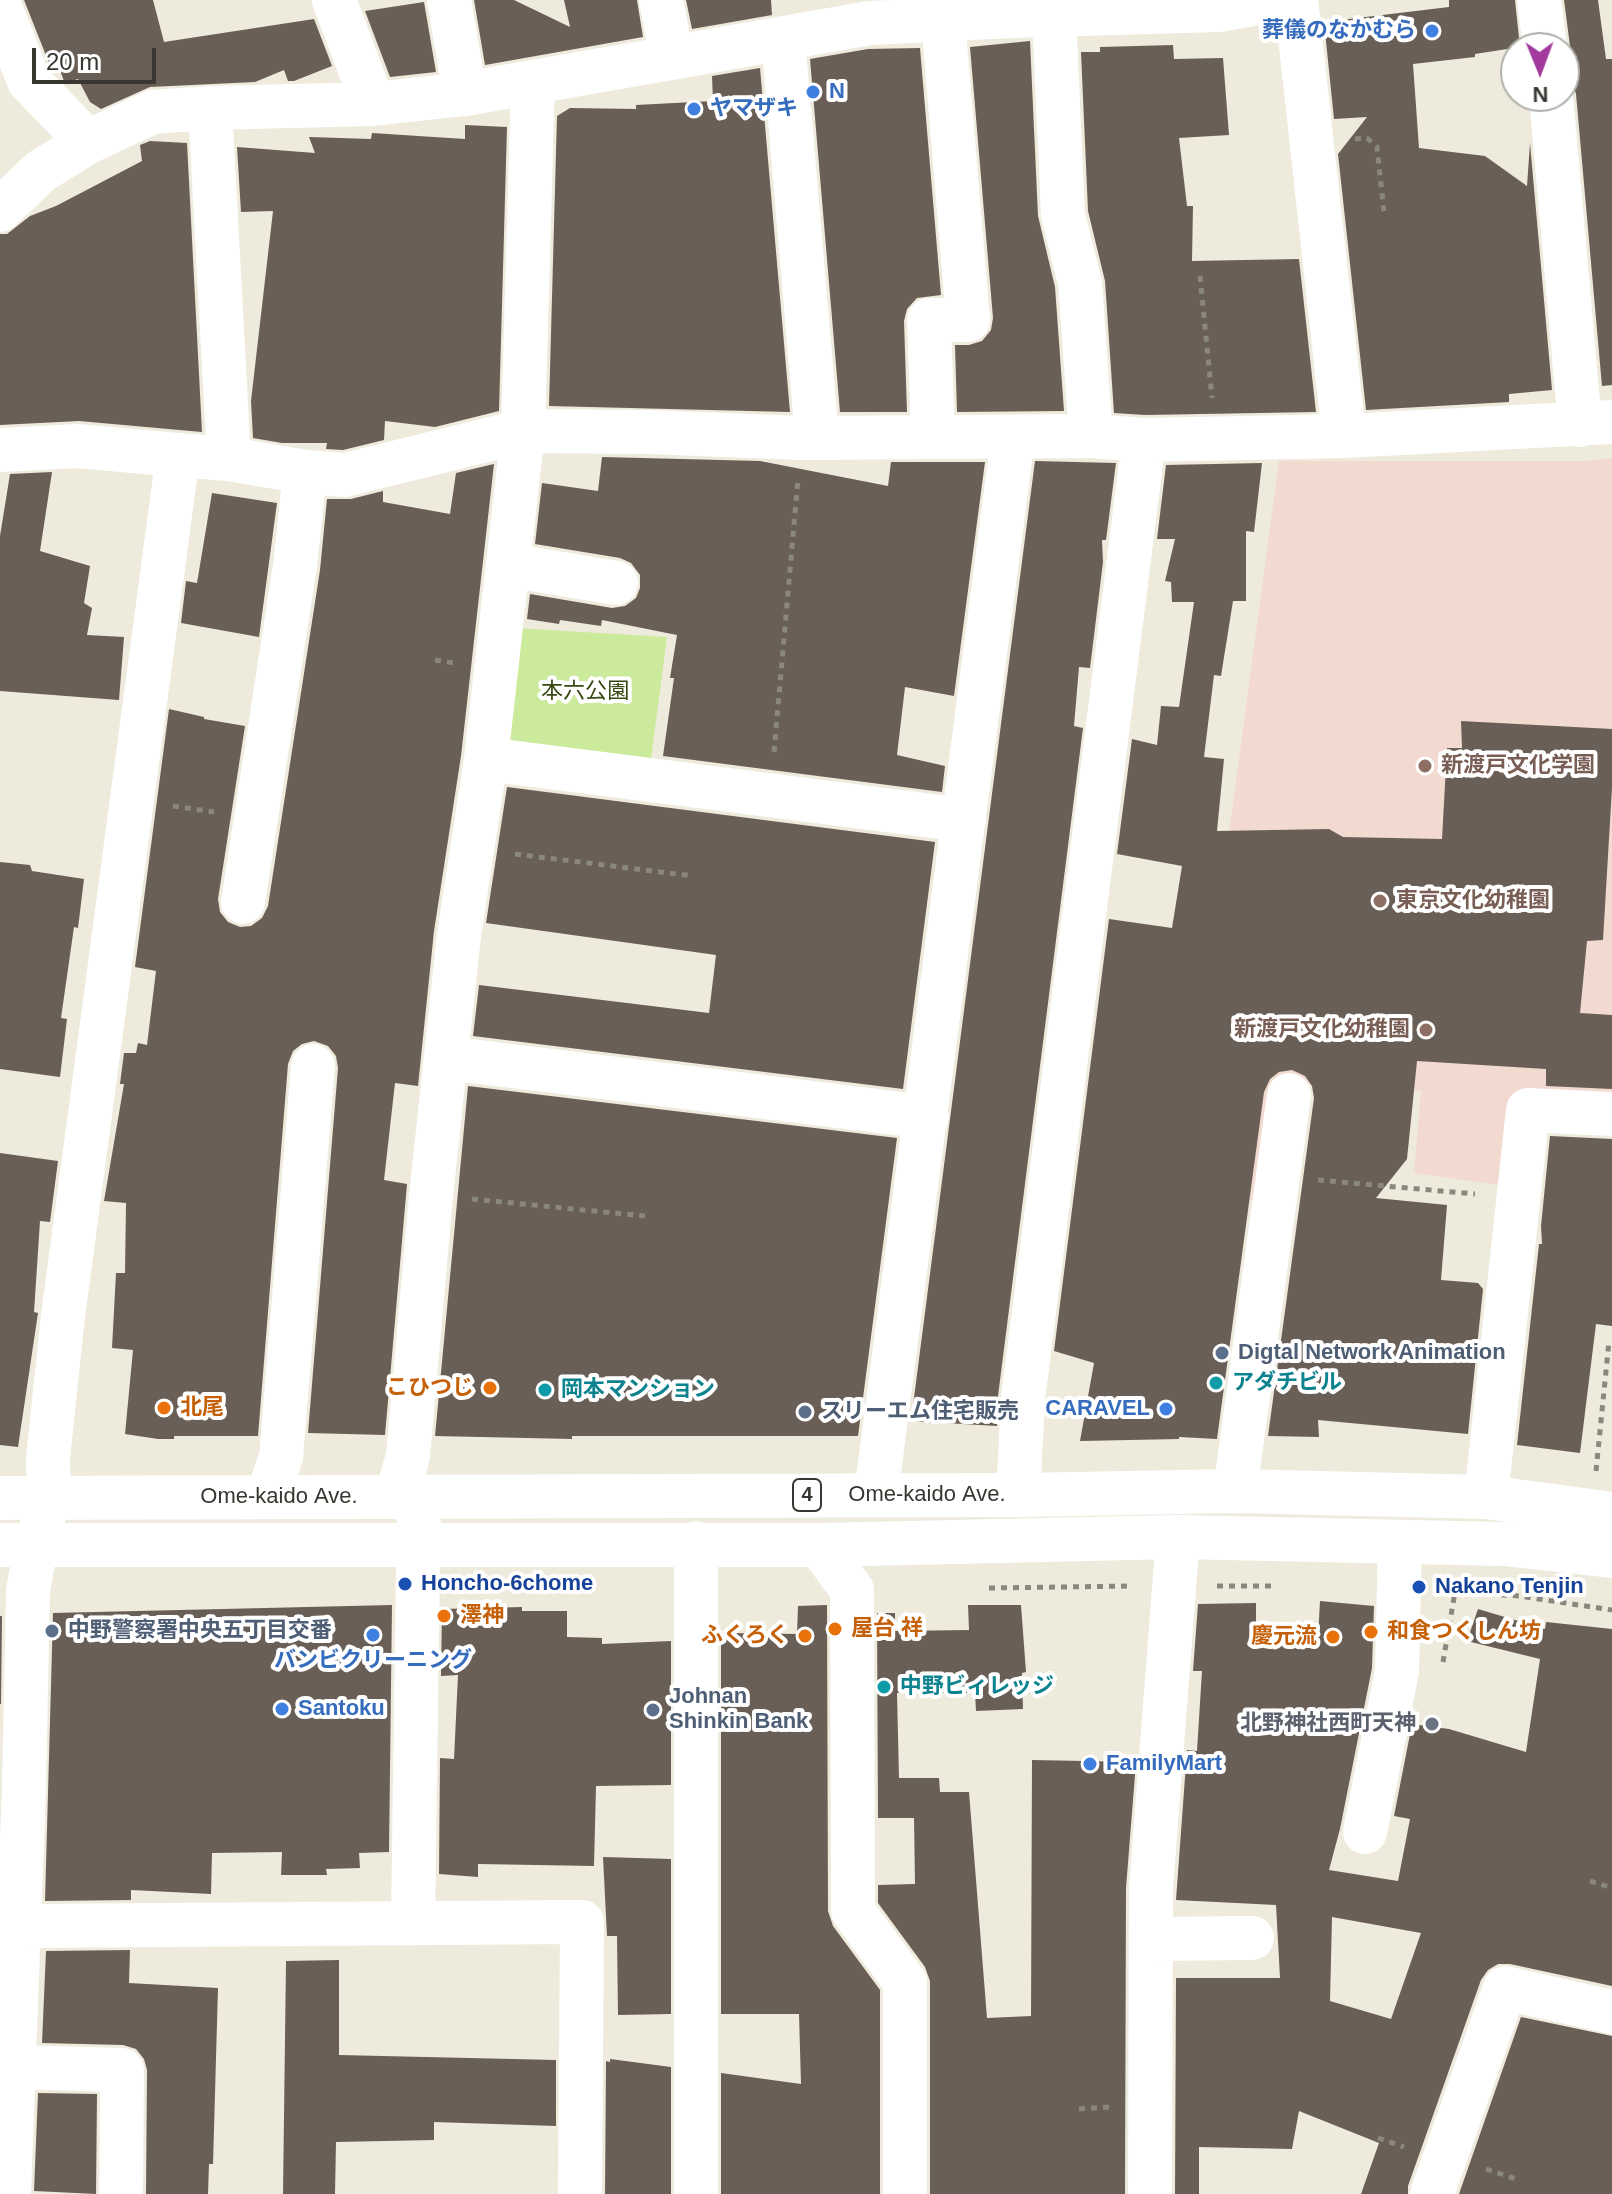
<!DOCTYPE html>
<meta charset="utf-8">
<style>
body{margin:0}
#map{position:relative;width:1612px;height:2194px;overflow:hidden;background:#eeeadc;font-family:Helvetica,sans-serif}
canvas{display:block}
.north{position:absolute;left:1500px;top:32px;width:80px;height:80px;box-sizing:border-box;background:#fff;border:2px solid #afafac;border-radius:50%;rotate:179deg;font-size:22px;font-weight:700;line-height:32px;text-align:center;color:#383630}
.north::after{content:'';display:block;margin:auto;width:28px;height:36px;background:#a23a9d;clip-path:polygon(50% 0,100% 100%,50% 72%,0 100%)}
.scale{position:absolute;left:32px;top:48px;width:124px;height:36px;box-sizing:border-box;border:4px solid #383630;border-top:0;padding-left:10px;font-size:24px;line-height:28px;white-space:nowrap;color:#383630;-webkit-text-stroke:6px #fff;paint-order:stroke}
</style>
<div id="map">
<canvas width="1612" height="2194"></canvas>
<div class="north">N</div>
<div class="scale">20 m</div>
</div>
<script>
const ctx = document.querySelector('canvas').getContext('2d');
ctx.lineJoin = 'round';
function paint(path, color) {
  ctx.fillStyle = color;
  ctx.fill(path, 'evenodd');
}
function shape(rows) {
  const path = new Path2D();
  for (const r of rows) {
    path.moveTo(r[0], r[1]);
    for (let i = 2; i < r.length; i += 2) path.lineTo(r[i], r[i + 1]);
  }
  return path;
}
function strokePath(path, color, width, dash) {
  ctx.strokeStyle = color;
  ctx.lineWidth = width;
  ctx.lineCap = dash ? 'butt' : 'round';
  ctx.setLineDash(dash || []);
  ctx.stroke(path);
}
function drawText(font, color, halo, rows, align = 'center') {
  ctx.font = font + ' Helvetica,"Noto Sans JP",sans-serif';
  ctx.lineWidth = 8;
  ctx.setLineDash([]);
  ctx.textBaseline = 'middle';
  ctx.strokeStyle = halo;
  ctx.fillStyle = color;
  for (const [text, x, y, turn = 0] of rows) {
    ctx.save();
    ctx.translate(x, y);
    ctx.rotate((+turn || 0) * Math.PI / 180);
    ctx.textAlign = isNaN(turn) ? turn : align;
    if (halo) ctx.strokeText(text, 0, 0);
    ctx.fillText(text, 0, 0);
    ctx.restore();
  }
}
paint(shape([
 [1612,458,1612,1097,1520,1093,1506,1186,1414,1173,1421,1091,1276,1081,1258,1201,1178,1188,1197,1071,1279,461,1584,461]
]), '#f2dad1');
paint(shape([
 [515,628,667,637,651,759,502,743]
]), '#ccea9c');
paint(shape([
 [24,0,153,0,164,42,314,19,332,66,294,81,288,81,284,70,255,82,150,87,101,109,90,102,78,79,66,83,64,81,56,60,49,63],
 [474,0,514,0,570,27,564,0,637,0,643,37,485,65],
 [686,0,771,0,772,15,692,29],
 [1449,0,1515,0,1520,47,1475,54,1475,57,1413,64,1419,148,1485,156,1527,186,1530,143,1552,390,1509,394,1509,402,1366,410,1338,154,1367,117,1334,119,1324,22,1449,7],
 [1564,0,1598,0,1606,59,1612,59,1612,385,1602,386,1576,94,1572,82,1564,75,1564,63,1568,57,1570,46],
 [424,2,436,72,390,77,365,11],
 [1030,41,1038,216,1055,287,1064,411,957,412,955,345,969,345,982,341,991,330,993,318,970,47],
 [1173,45,1174,59,1223,58,1229,135,1179,138,1187,206,1193,206,1192,261,1299,259,1316,412,1145,415,1114,413,1105,281,1088,211,1081,52,1100,52,1100,47],
 [920,48,941,295,917,298,907,309,904,321,907,412,840,412,810,59,868,49],
 [760,68,790,412,549,406,557,116,570,108,636,109,636,105,713,101,712,76],
 [465,125,507,127,499,411,435,427,385,421,384,440,343,450,326,449,327,443,282,443,253,438,251,401,273,211,241,212,237,147,315,153,309,137,371,139,372,133,465,139],
 [150,141,187,143,202,432,79,421,0,425,0,234,7,234,30,216,56,206,142,161,140,145],
 [602,457,760,461,888,486,891,462,985,462,954,696,905,687,897,755,945,766,942,792,663,756,674,678,670,678,677,635,602,620,601,626,560,620,559,624,527,619,530,594,612,608,625,606,636,598,640,588,640,575,631,563,620,558,535,544,542,483,598,491],
 [1035,461,1116,463,1106,540,1102,540,1103,562,1090,668,1079,667,1074,726,1083,728,998,1396,997,1426,911,1421],
 [1262,463,1254,532,1246,531,1246,601,1233,601,1221,676,1214,675,1204,757,1224,759,1217,831,1329,829,1343,837,1442,839,1447,748,1462,748,1461,721,1612,729,1612,788,1603,940,1587,941,1580,1013,1612,1015,1612,1089,1546,1086,1546,1069,1417,1061,1407,1159,1376,1198,1447,1205,1441,1280,1478,1283,1483,1289,1468,1434,1318,1420,1319,1437,1268,1436,1314,1098,1312,1086,1305,1076,1292,1070,1279,1072,1270,1079,1264,1092,1217,1439,1179,1437,1179,1439,1080,1441,1094,1363,1054,1351,1109,919,1172,928,1182,866,1117,854,1132,739,1157,745,1161,706,1179,707,1194,602,1172,602,1171,582,1165,581,1175,539,1157,539,1166,465],
 [494,464,461,756,434,931,418,1086,395,1083,384,1180,407,1184,385,1435,308,1433,338,1068,336,1056,328,1046,314,1041,302,1044,293,1051,288,1064,258,1436,174,1436,174,1439,158,1439,125,1434,133,1350,112,1348,116,1273,125,1273,126,1203,104,1201,124,1084,120,1084,124,1053,136,1053,138,1043,147,1045,156,971,135,967,169,709,204,717,204,719,245,726,218,899,220,912,228,922,240,927,251,926,262,918,268,906,320,570,327,499,351,499,383,491,383,502,450,514,456,473],
 [52,472,40,551,90,566,84,603,92,608,87,635,124,637,119,700,0,691,0,536,10,474],
 [212,493,277,503,259,637,181,623,186,581,197,583],
 [507,787,935,842,903,1089,473,1036,479,985,709,1013,716,955,486,923],
 [0,862,30,865,32,871,84,879,78,928,74,927,61,1018,67,1019,60,1077,0,1069],
 [468,1086,897,1138,858,1436,572,1436,572,1439,435,1436],
 [1550,1136,1612,1139,1612,1326,1596,1324,1580,1453,1517,1445,1539,1244,1542,1244,1541,1226],
 [0,1153,58,1161,50,1222,40,1221,34,1312,38,1313,18,1447,0,1445],
 [1320,1601,1374,1606,1372,1668,1340,1829,1329,1870,1398,1881,1410,1819,1394,1816,1412,1724,1449,1729,1526,1752,1540,1659,1467,1641,1478,1609,1545,1629,1546,1622,1612,1629,1612,1986,1510,1964,1498,1964,1488,1970,1481,1980,1408,2186,1408,2194,1361,2194,1379,2143,1299,2111,1292,2149,1199,2147,1199,2194,1175,2194,1176,1978,1280,1978,1276,1905,1176,1900,1187,1750,1197,1751,1202,1671,1193,1671,1198,1604,1256,1603,1256,1638,1318,1637],
 [1332,1917,1421,1933,1391,2019,1330,2001],
 [392,1605,389,1852,359,1853,360,1868,326,1869,327,1875,281,1875,282,1852,212,1853,211,1894,131,1890,131,1900,45,1901,53,1613],
 [827,1605,828,1911,833,1926,880,1990,880,2194,721,2194,721,2073,801,2084,799,2014,721,2014,721,1640,726,1639,726,1633,797,1634,798,1606],
 [968,1605,1021,1605,1026,1672,1022,1673,1023,1709,976,1711,975,1693,897,1693,899,1778,939,1778,940,1792,969,1792,987,2018,1031,2016,1032,1760,1136,1762,1126,1888,1125,2194,930,2194,930,1981,925,1967,878,1903,878,1885,915,1884,914,1818,878,1818,877,1613,895,1613,895,1631,969,1630],
 [522,1607,522,1611,567,1611,567,1637,602,1638,602,1644,671,1641,671,1785,596,1786,594,1866,478,1864,478,1877,439,1874,440,1758,454,1759,458,1675,441,1676,442,1609],
 [0,1616,2,1616,1,1704,0,1704],
 [603,1857,671,1859,671,2014,618,2015,617,1936,607,1936],
 [130,1950,129,1983,218,1988,213,2164,209,2164,208,2194,146,2194,147,2070,144,2059,136,2049,123,2045,42,2043,46,1951],
 [339,1960,339,2055,556,2060,556,2126,434,2122,434,2140,336,2142,335,2194,283,2194,286,1961],
 [1521,2017,1612,2036,1612,2194,1459,2194],
 [610,2059,671,2067,671,2194,605,2194,606,2061,610,2062],
 [38,2093,97,2094,96,2194,34,2191]
]), '#6a5f56');
strokePath(shape([
 [1355,139,1367,138,1377,147,1384,212],
 [1200,276,1212,398],
 [435,660,454,663],
 [774,752,798,479],
 [173,806,214,812],
 [515,854,693,876],
 [1318,1180,1475,1194],
 [472,1199,645,1216],
 [1596,1471,1609,1341],
 [1217,1586,1275,1586],
 [989,1588,1131,1586],
 [1441,1591,1519,1596,1612,1610],
 [1443,1662,1455,1592],
 [1590,1881,1612,1888],
 [1079,2109,1110,2107],
 [1378,2138,1404,2147],
 [1486,2169,1519,2180]
]), '#8a877e', 5, [6, 6]);
strokePath(shape([
 [334,0,373,104],
 [449,0,465,94],
 [661,0,672,58],
 [1296,0,1344,436],
 [1539,0,1545,48],
 [0,7,29,81,88,142],
 [1054,14,1063,215,1080,283,1091,436],
 [783,38,817,437],
 [1551,96,1580,425],
 [210,108,229,459],
 [0,210,41,171,88,142,152,112,210,108,373,104,465,94,870,23,1012,16,1219,10,1276,0],
 [933,437,929,320,968,320,943,19],
 [0,450,77,446,178,455],
 [508,565,616,583],
 [486,759,964,820],
 [243,902,295,566,305,472],
 [447,1058,927,1117],
 [1235,1491,1289,1095],
 [876,1495,1013,437],
 [1018,1495,1023,1399,1144,440],
 [267,1497,281,1457,313,1066],
 [396,1497,408,1456,431,1196,459,935,486,759,523,431,533,82],
 [1486,1497,1528,1110,1612,1114],
 [819,1545,852,1590,853,1911,905,1982,905,2194],
 [1365,1832,1397,1671,1400,1542],
 [413,1921,419,1496],
 [19,1926,582,1922,580,2194],
 [1151,1939,1252,1938],
 [13,2067,122,2070,121,2194],
 [9,2194,24,1787,28,1591,36,1545,49,1498,48,1458,63,1316,178,455,229,459,305,472,345,475,523,431,649,432,801,438,1091,436,1144,440,1344,436,1612,422],
 [696,2194,696,1543],
 [1150,2194,1151,1888,1178,1537],
 [1432,2194,1505,1988,1612,2012]
]), '#fff', 44);
strokePath(shape([
 [0,1498,1018,1495,1235,1491,1486,1497,1612,1514],
 [0,1545,819,1545,1178,1537,1504,1544,1612,1556]
]), '#fff', 44);
for (const [x, y, r, color] of [
 [1432,31,8,"#3f7fe0"],
 [813,92,8,"#3f7fe0"],
 [694,109,8,"#3f7fe0"],
 [1425,766,8,"#8d6e63"],
 [1380,901,8,"#8d6e63"],
 [1426,1030,8,"#8d6e63"],
 [1222,1353,8,"#5c6f8a"],
 [1216,1383,8,"#0f9aa8"],
 [490,1388,8,"#e8710a"],
 [545,1390,8,"#0f9aa8"],
 [164,1408,8,"#e8710a"],
 [1166,1409,8,"#3f7fe0"],
 [805,1412,8,"#5c6f8a"],
 [405,1584,8,"#1a4fb4"],
 [1419,1587,8,"#1a4fb4"],
 [444,1616,8,"#e8710a"],
 [835,1629,8,"#e8710a"],
 [52,1631,8,"#5c6f8a"],
 [1371,1632,8,"#e8710a"],
 [373,1635,8,"#3f7fe0"],
 [805,1636,8,"#e8710a"],
 [1333,1637,8,"#e8710a"],
 [884,1687,8,"#0f9aa8"],
 [282,1709,8,"#3f7fe0"],
 [653,1710,8,"#5c6f8a"],
 [1432,1724,8,"#6b7280"],
 [1090,1764,8,"#3f7fe0"]
]) {
  const dot = new Path2D();
  dot.arc(x, y, r, 0, 2 * Math.PI);
  ctx.fillStyle = color;
  ctx.fill(dot);
  strokePath(dot, '#fff', 3);
}
for (const [x, y, w] of [
 [807,1495,28]
]) {
  const box = new Path2D();
  box.roundRect(x - w / 2, y - 16, w, 32, 6);
  ctx.fillStyle = '#fff';
  ctx.fill(box);
  strokePath(box, '#383630', 2);
}
drawText('bold 20px', '#383630', null, [
 ["4",807,1495]
]);
drawText('bold 22px', '#366cbe', '#fff', [
 ["葬儀のなかむら",1416,31,"right"],
 ["N",829,92],
 ["ヤマザキ",710,109],
 ["CARAVEL",1150,1409,"right"],
 ["バンビクリーニング",373,1661,"center"],
 ["Santoku",298,1709],
 ["FamilyMart",1106,1764]
], 'left');
drawText('22px', '#374811', '#fff', [
 ["本六公園",585,692]
]);
drawText('bold 22px', '#785e54', '#fff', [
 ["新渡戸文化学園",1441,766],
 ["東京文化幼稚園",1396,901],
 ["新渡戸文化幼稚園",1410,1030,"right"]
], 'left');
drawText('bold 22px', '#4e5e75', '#fff', [
 ["Digtal Network Animation",1238,1353],
 ["スリーエム住宅販売",821,1412],
 ["中野警察署中央五丁目交番",68,1631],
 ["Johnan",669,1697],
 ["Shinkin Bank",669,1722]
], 'left');
drawText('bold 22px', '#0d838f', '#fff', [
 ["アダチビル",1232,1383],
 ["岡本マンション",561,1390],
 ["中野ビィレッジ",900,1687]
], 'left');
drawText('bold 22px', '#c56008', '#fff', [
 ["こひつじ",474,1388,"right"],
 ["北尾",180,1408],
 ["澤神",460,1616],
 ["屋台 祥",851,1629],
 ["和食つくしん坊",1387,1632],
 ["ふくろく",789,1636,"right"],
 ["慶元流",1317,1637,"right"]
], 'left');
drawText('22px', '#383630', '#fff', [
 ["Ome-kaido Ave.",927,1495],
 ["Ome-kaido Ave.",279,1497]
]);
drawText('bold 22px', '#164399', '#fff', [
 ["Honcho-6chome",421,1584],
 ["Nakano Tenjin",1435,1587]
], 'left');
drawText('bold 22px', '#5b616d', '#fff', [
 ["北野神社西町天神",1416,1724]
], 'right');
</script>
